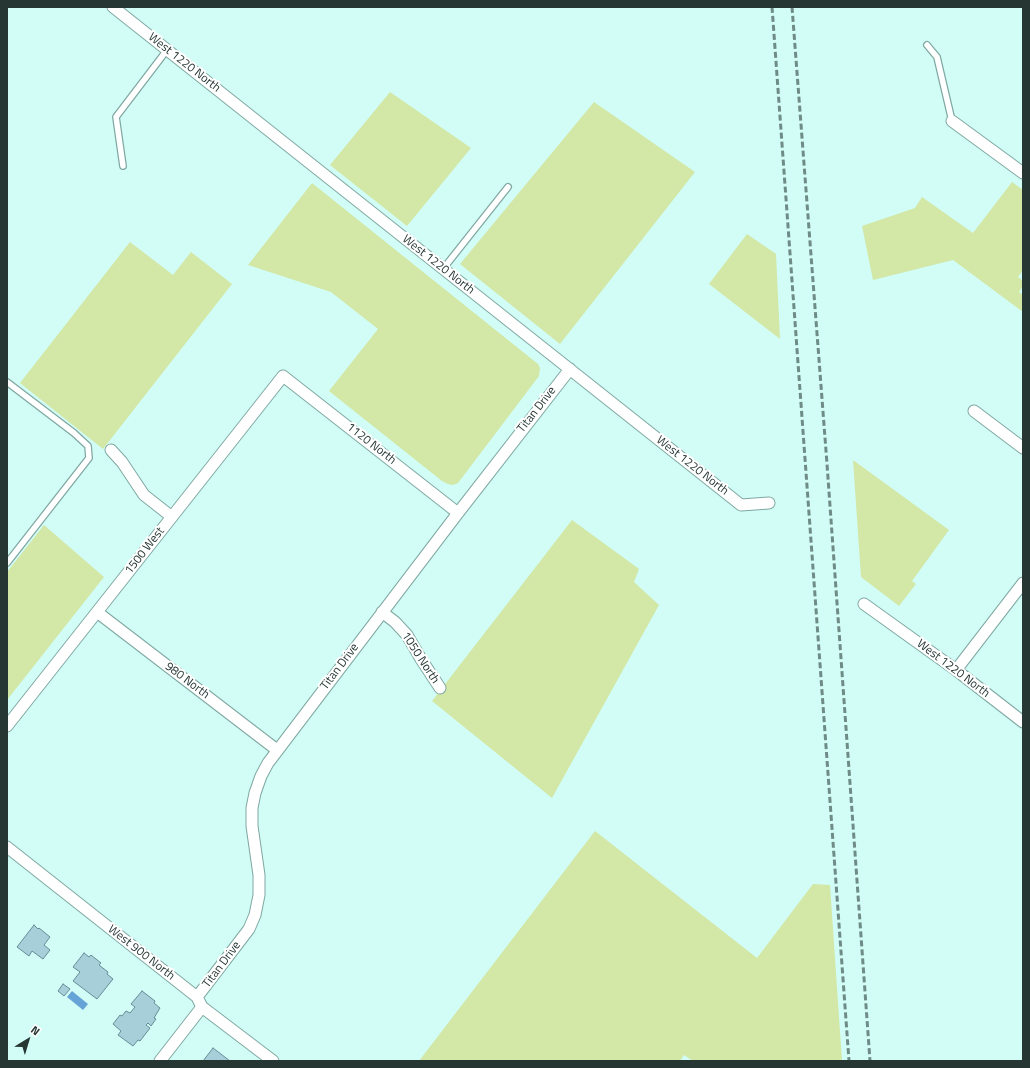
<!DOCTYPE html>
<html>
<head>
<meta charset="utf-8">
<style>
	body { margin:0 }
	#map { position:relative; width:1030px; height:1068px; overflow:hidden; background:#d2fdf6; font-family:"Titillium Web",sans-serif }
	canvas { display:block }
	.frame { position:absolute; inset:0; border:8px solid #253633; pointer-events:none }
	.north { position:absolute; left:8px; top:1020px; width:40px; height:40px; -webkit-text-stroke:3px #fff; paint-order:stroke; rotate:38deg; font-size:11px; font-weight:700; line-height:16px; text-align:center; color:#253633 }
	.north::after { content:''; display:block; margin:auto; width:14px; height:18px; background:#253633; clip-path:polygon(50% 0,100% 100%,50% 72%,0 100%) }
</style>
</head>
<body>
<div id="map">
<canvas width="1030" height="1068"></canvas>
<div class="frame"></div>
<div class="north">N</div>
</div>
<script>
const c = document.querySelector('canvas').getContext('2d');
c.lineJoin = 'round';
function fill(path, color) {
  c.fillStyle = color;
  c.fill(path, 'evenodd');
}
function poly(rows) {
  const path = new Path2D();
  for (const r of rows) {
    path.moveTo(r[0], r[1]);
    for (let i = 2; i < r.length; i += 2) path.lineTo(r[i], r[i + 1]);
  }
  return path;
}
function stroke(path, color, width, dash) {
  c.strokeStyle = color;
  c.lineWidth = width;
  c.lineCap = dash ? 'butt' : 'round';
  c.setLineDash(dash || []);
  c.stroke(path);
}
function drawText(font, color, halo, rows, align = 'center') {
  c.font = font + ' "Titillium Web",sans-serif';
  c.lineWidth = 4;
  c.setLineDash([]);
  c.textBaseline = 'middle';
  c.strokeStyle = halo;
  c.fillStyle = color;
  for (const [text, x, y, turn = 0] of rows) {
    c.save();
    c.translate(x, y);
    c.rotate((+turn || 0) * Math.PI / 180);
    c.textAlign = isNaN(turn) ? turn : align;
    if (halo) c.strokeText(text, 0, 0);
    c.fillText(text, 0, 0);
    c.restore();
  }
}
const green = poly([
	[390,92,471,148,407,226,330,165],
	[594,102,695,172,560,344,460,264],
	[1012,182,1023,190,1023,270,1018,277,1023,281,1023,286,1019,292,1023,295,1023,312,953,260,873,280,862,226,915,208,922,197,973,233],
	[312,183,538,364,540,368,539,376,458,483,453,485,448,484,442,481,329,391,378,329,331,292,248,265],
	[747,234,776,254,780,339,709,284],
	[130,242,173,275,191,252,232,284,103,449,20,383],
	[853,460,949,530,912,581,916,584,899,606,861,577],
	[572,520,639,569,634,582,659,605,552,798,432,701],
	[44,525,104,577,7,700,7,572],
	[595,831,757,958,813,884,830,885,842,1061,693,1061,684,1055,680,1061,419,1061]
]);
const water = poly([
	[72,991,88,1004,83,1010,67,997]
]);
const building = poly([
	[34,925,38,929,39,928,50,937,44,945,50,950,43,959,32,951,29,956,17,947,34,925],
	[84,953,89,957,91,955,101,963,99,965,108,972,107,974,113,979,97,999,73,981,80,972,73,967,84,953],
	[63,984,70,989,64,996,58,991,63,984],
	[142,991,155,1001,154,1003,160,1008,154,1018,156,1019,151,1026,148,1023,146,1025,150,1028,140,1041,138,1040,133,1046,118,1035,121,1031,113,1024,120,1015,122,1016,126,1011,130,1013,135,1007,131,1004,142,991],
	[213,1048,230,1061,203,1061,213,1048]
]);
const lane = poly([
	[927,45,937,57,952,121],
	[123,166,116,117,167,50],
	[443,269,508,187],
	[7,382,74,433,88,446,89,458,7,563]
]);
const street = poly([
	[113,7,741,505,769,503],
	[952,121,1023,173],
	[974,411,1023,448],
	[111,450,122,462,144,495,172,517],
	[864,604,956,670,1023,722],
	[97,612,277,750],
	[382,612,395,622,407,635,421,659,440,688],
	[956,670,1023,583],
	[7,726,283,376,458,513],
	[7,847,197,997,202,1007,273,1061],
	[197,997,249,929,255,915,259,895,259,875,252,826,252,808,255,793,261,776,268,763,458,513,570,369],
	[160,1061,202,1007]
]);
const rail = poly([
	[772,7,849,1061],
	[792,7,827,464,870,1061]
]);
const streetNames = [
	["West 1220 North",184,63,38],
	["West 1220 North",438,265,38],
	["Titan Drive",537,410,-52],
	["1120 North",371,444,38],
	["West 1220 North",692,466,38],
	["1500 West",145,551,-52],
	["1050 North",420,658,57],
	["Titan Drive",340,667,-53],
	["West 1220 North",953,669,37],
	["980 North",187,681,37],
	["West 900 North",141,953,38],
	["Titan Drive",222,965,-53]
];
fill(green, '#d3e7a6');
fill(water, '#66a3d7');
fill(building, '#a6cfd9');
stroke(building, '#658c96', 1);
stroke(lane, '#7fa8a2', 8);
stroke(street, '#7fa8a2', 13);
stroke(lane, '#fff', 5.5);
stroke(street, '#fff', 11);
stroke(rail, '#6f8b86', 3, [6, 3]);
drawText('12px', '#253633', '#fff', streetNames);
</script>
</body>
</html>
